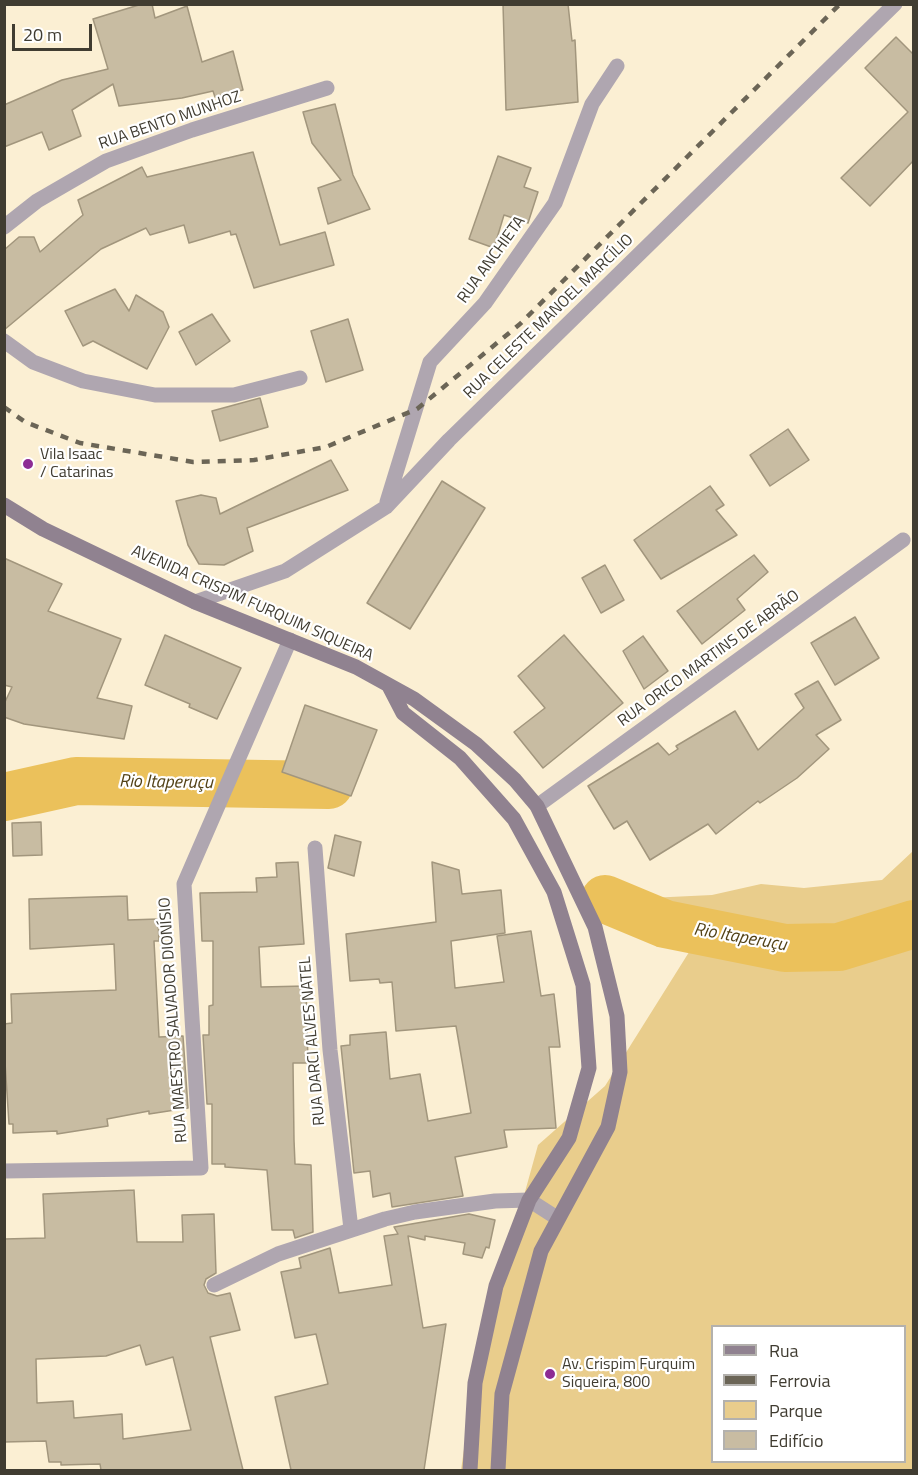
<!DOCTYPE html>
<html>
<head>
<meta charset="utf-8">
<style>
	body { margin:0 }
	#map { position:relative; width:918px; height:1475px; overflow:hidden; background:#fbefd3; font-family:"Titillium Web",sans-serif }
	canvas { display:block }
	.frame { position:absolute; inset:0; border:6px solid #403c31; pointer-events:none }
	.legend { position:absolute; left:711px; top:1325px; width:195px; height:138px; box-sizing:border-box; background:#fff; border:2px solid #b3b1ad; margin:0; padding:8px 10px; list-style:none; font-size:18px; color:#403c31 }
	.legend li { display:flex; align-items:center; gap:12px; height:30px }
	.legend b { width:30px; border:2px solid #b3b1ad }
	.scale { position:absolute; left:12px; top:24px; width:80px; height:27px; box-sizing:border-box; border:3px solid #403c31; border-top:0; padding-left:8px; font-size:18px; line-height:21px; white-space:nowrap; color:#403c31; -webkit-text-stroke:4px #fff; paint-order:stroke }
</style>
</head>
<body>
<div id="map">
<canvas width="918" height="1475"></canvas>
<div class="frame"></div>
<ul class="legend">
<li><b style="height:8px;background:#908290"></b>Rua</li>
<li><b style="height:8px;background:#6b6556"></b>Ferrovia</li>
<li><b style="height:16px;background:#e9cd8c"></b>Parque</li>
<li><b style="height:16px;background:#c8bca2"></b>Edifício</li>
</ul>
<div class="scale">20 m</div>
</div>
<script>
const c = document.querySelector('canvas').getContext('2d');
c.lineJoin = 'round';
function fill(path, color) {
  c.fillStyle = color;
  c.fill(path, 'evenodd');
}
function poly(rows) {
  const path = new Path2D();
  for (const r of rows) {
    path.moveTo(r[0], r[1]);
    for (let i = 2; i < r.length; i += 2) path.lineTo(r[i], r[i + 1]);
  }
  return path;
}
function stroke(path, color, width, dash) {
  c.strokeStyle = color;
  c.lineWidth = width;
  c.lineCap = dash ? 'butt' : 'round';
  c.setLineDash(dash || []);
  c.stroke(path);
}
function drawText(font, color, halo, rows, align = 'center') {
  c.font = font + ' "Titillium Web",sans-serif';
  c.lineWidth = 4.5;
  c.setLineDash([]);
  c.textBaseline = 'middle';
  c.strokeStyle = halo;
  c.fillStyle = color;
  for (const [text, x, y, turn = 0] of rows) {
    c.save();
    c.translate(x, y);
    c.rotate((+turn || 0) * Math.PI / 180);
    c.textAlign = isNaN(turn) ? turn : align;
    if (halo) c.strokeText(text, 0, 0);
    c.fillText(text, 0, 0);
    c.restore();
  }
}
const green = poly([
	[913,851,913,1470,461,1470,475,1372,538,1145,605,1086,696,941,657,947,607,900,712,895,761,884,804,888,882,880],
	[712,1326,904,1326,904,1462,712,1462]
]);
const river = poly([
	[4,797,76,781,329,785],
	[605,899,665,924,785,948,839,947,914,924]
]);
const building = poly([
	[142,4,152,4,155,18,187,6,202,62,233,51,243,90,215,97,213,91,182,98,119,106,113,84,72,110,81,136,49,150,42,132,4,147,4,105,62,80,108,69,93,19,142,4],
	[503,4,568,4,572,41,575,40,578,102,506,110,503,4],
	[896,37,914,55,914,160,870,206,841,178,908,112,865,68,896,37],
	[335,104,353,175,370,209,328,224,318,188,341,180,312,143,303,112,335,104],
	[253,152,280,245,325,232,334,265,254,288,236,234,231,235,230,231,189,243,184,225,150,235,146,228,101,249,4,330,4,250,19,237,34,237,40,252,83,215,78,200,142,167,147,177,253,152],
	[498,156,531,168,524,187,538,192,528,223,504,215,494,248,469,239,498,156],
	[115,289,129,311,136,295,163,312,169,327,147,369,93,341,83,346,65,311,115,289],
	[212,314,230,341,196,365,179,332,212,314],
	[348,319,363,370,326,382,311,331,348,319],
	[260,398,268,427,220,441,212,411,260,398],
	[788,429,809,460,770,486,750,455,788,429],
	[331,460,348,490,247,528,253,551,224,565,199,564,188,545,176,501,201,495,216,498,220,514,331,460],
	[442,481,485,508,410,629,367,603,442,481],
	[710,486,724,505,716,510,737,535,661,579,634,540,710,486],
	[754,555,768,572,737,599,745,610,702,644,677,611,754,555],
	[4,558,62,584,48,611,121,639,97,698,132,706,124,739,24,724,4,717,4,704,12,687,4,685,4,558],
	[605,565,624,600,601,613,582,578,605,565],
	[855,617,879,658,835,685,811,643,855,617],
	[165,635,241,668,217,719,189,707,190,704,145,685,165,635],
	[564,635,623,703,543,768,514,732,545,708,518,676,564,635],
	[643,636,668,671,644,689,623,651,643,636],
	[818,681,841,720,816,735,829,749,797,778,760,803,758,801,716,834,708,824,650,860,627,821,614,829,588,786,658,743,669,755,678,749,676,746,735,711,758,750,804,708,795,694,818,681],
	[305,705,377,730,351,796,282,772,305,705],
	[41,822,42,855,13,856,12,823,41,822],
	[335,835,361,842,354,876,328,868,335,835],
	[298,862,304,944,259,947,261,987,306,986,308,1063,293,1063,294,1140,295,1164,311,1165,313,1232,295,1238,293,1230,272,1230,267,1170,225,1167,225,1164,212,1164,212,1104,207,1104,203,1035,209,1035,209,1006,213,1005,213,941,202,941,200,893,257,892,256,878,277,877,276,863,298,862],
	[432,862,459,870,462,894,501,890,505,933,451,941,455,988,504,982,497,936,531,931,541,996,554,994,560,1047,549,1047,556,1128,504,1130,507,1147,455,1157,463,1196,392,1207,390,1193,373,1197,370,1171,354,1173,341,1046,350,1045,350,1035,386,1032,390,1079,420,1074,428,1121,471,1113,456,1026,396,1031,392,982,380,983,379,979,350,981,346,934,436,922,432,862],
	[127,896,128,920,158,919,159,941,154,941,159,1037,183,1036,188,1108,149,1114,149,1111,107,1119,108,1126,57,1134,57,1131,13,1133,13,1124,9,1124,4,1047,4,1024,12,1023,11,994,116,990,114,944,30,949,29,899,127,896],
	[134,1190,137,1242,183,1242,182,1215,214,1214,216,1273,206,1279,204,1285,208,1293,217,1296,230,1293,240,1330,210,1337,243,1470,101,1470,100,1464,61,1465,61,1462,49,1462,46,1441,4,1442,4,1239,45,1238,43,1194,134,1190],
	[140,1345,146,1365,173,1357,191,1430,123,1439,122,1414,74,1418,73,1401,37,1403,36,1359,106,1356,140,1345],
	[469,1214,495,1220,489,1248,486,1247,482,1258,463,1254,465,1243,425,1236,425,1240,408,1236,423,1328,446,1324,424,1470,291,1470,275,1397,328,1384,316,1334,295,1338,281,1272,301,1268,299,1258,330,1248,339,1293,392,1285,384,1236,398,1234,394,1227,469,1214]
]);
const minor = poly([
	[4,227,37,201,106,161,192,130,327,88],
	[4,341,33,362,83,381,155,395,234,395,300,378],
	[387,502,430,362,485,303,555,203,592,104,617,66],
	[195,602,285,571,386,507,449,440,895,4],
	[537,806,903,540],
	[315,848,330,1050,351,1229],
	[4,1171,201,1168,184,884,290,640],
	[214,1285,278,1254,385,1219,415,1212,495,1201,529,1200,557,1218]
]);
const secondary = poly([
	[4,505,43,529,195,602,356,667,414,699,476,744,515,780,537,806,595,927,617,1016,620,1072,608,1127,541,1251,502,1394,498,1470],
	[389,686,403,713,460,758,514,819,554,892,583,985,589,1068,569,1138,529,1200,496,1286,475,1383,470,1470]
]);
const rail = poly([
	[4,407,25,422,80,443,193,462,254,460,326,447,417,409,520,324,840,4]
]);
const markers = [
	[28,464,6,"#8d2c94"],
	[550,1374,6,"#8d2c94"]
];
const streetNames = [
	["RUA BENTO MUNHOZ",170,121,-19],
	["RUA ANCHIETA",492,260,-54],
	["RUA CELESTE MANOEL MARCÍLIO",549,317,-44],
	["AVENIDA CRISPIM FURQUIM SIQUEIRA",252,604,24],
	["RUA ORICO MARTINS DE ABRÃO",709,659,-36],
	["RUA MAESTRO SALVADOR DIONÍSIO",174,1020,-94],
	["RUA DARCI ALVES NATEL",313,1041,-95]
];
const poiNames = [
	["Vila Isaac",40,455],
	["/ Catarinas",40,473],
	["Av. Crispim Furquim",562,1365],
	["Siqueira, 800",562,1383]
];
const waterNames = [
	["Rio Itaperuçu",166,783,1],
	["Rio Itaperuçu",740,938,10]
];
fill(green, '#e9cd8c');
stroke(river, '#ebc15b', 48);
fill(building, '#c8bca2');
stroke(building, '#a2967d', 1.5);
stroke(minor, '#afa6b0', 15);
stroke(secondary, '#908290', 15);
stroke(rail, '#6b6556', 4.5, [8, 8]);
for (const [x, y, r, color] of markers) {
  const dot = new Path2D();
  dot.arc(x, y, r, 0, 2 * Math.PI);
  c.fillStyle = color;
  c.fill(dot);
  stroke(dot, '#fff', 2);
}
drawText('16px', '#403c31', '#fff', streetNames);
drawText('16px', '#403c31', '#fff', poiNames, 'left');
drawText('italic 18px', '#524116', '#fff', waterNames);
</script>
</body>
</html>
